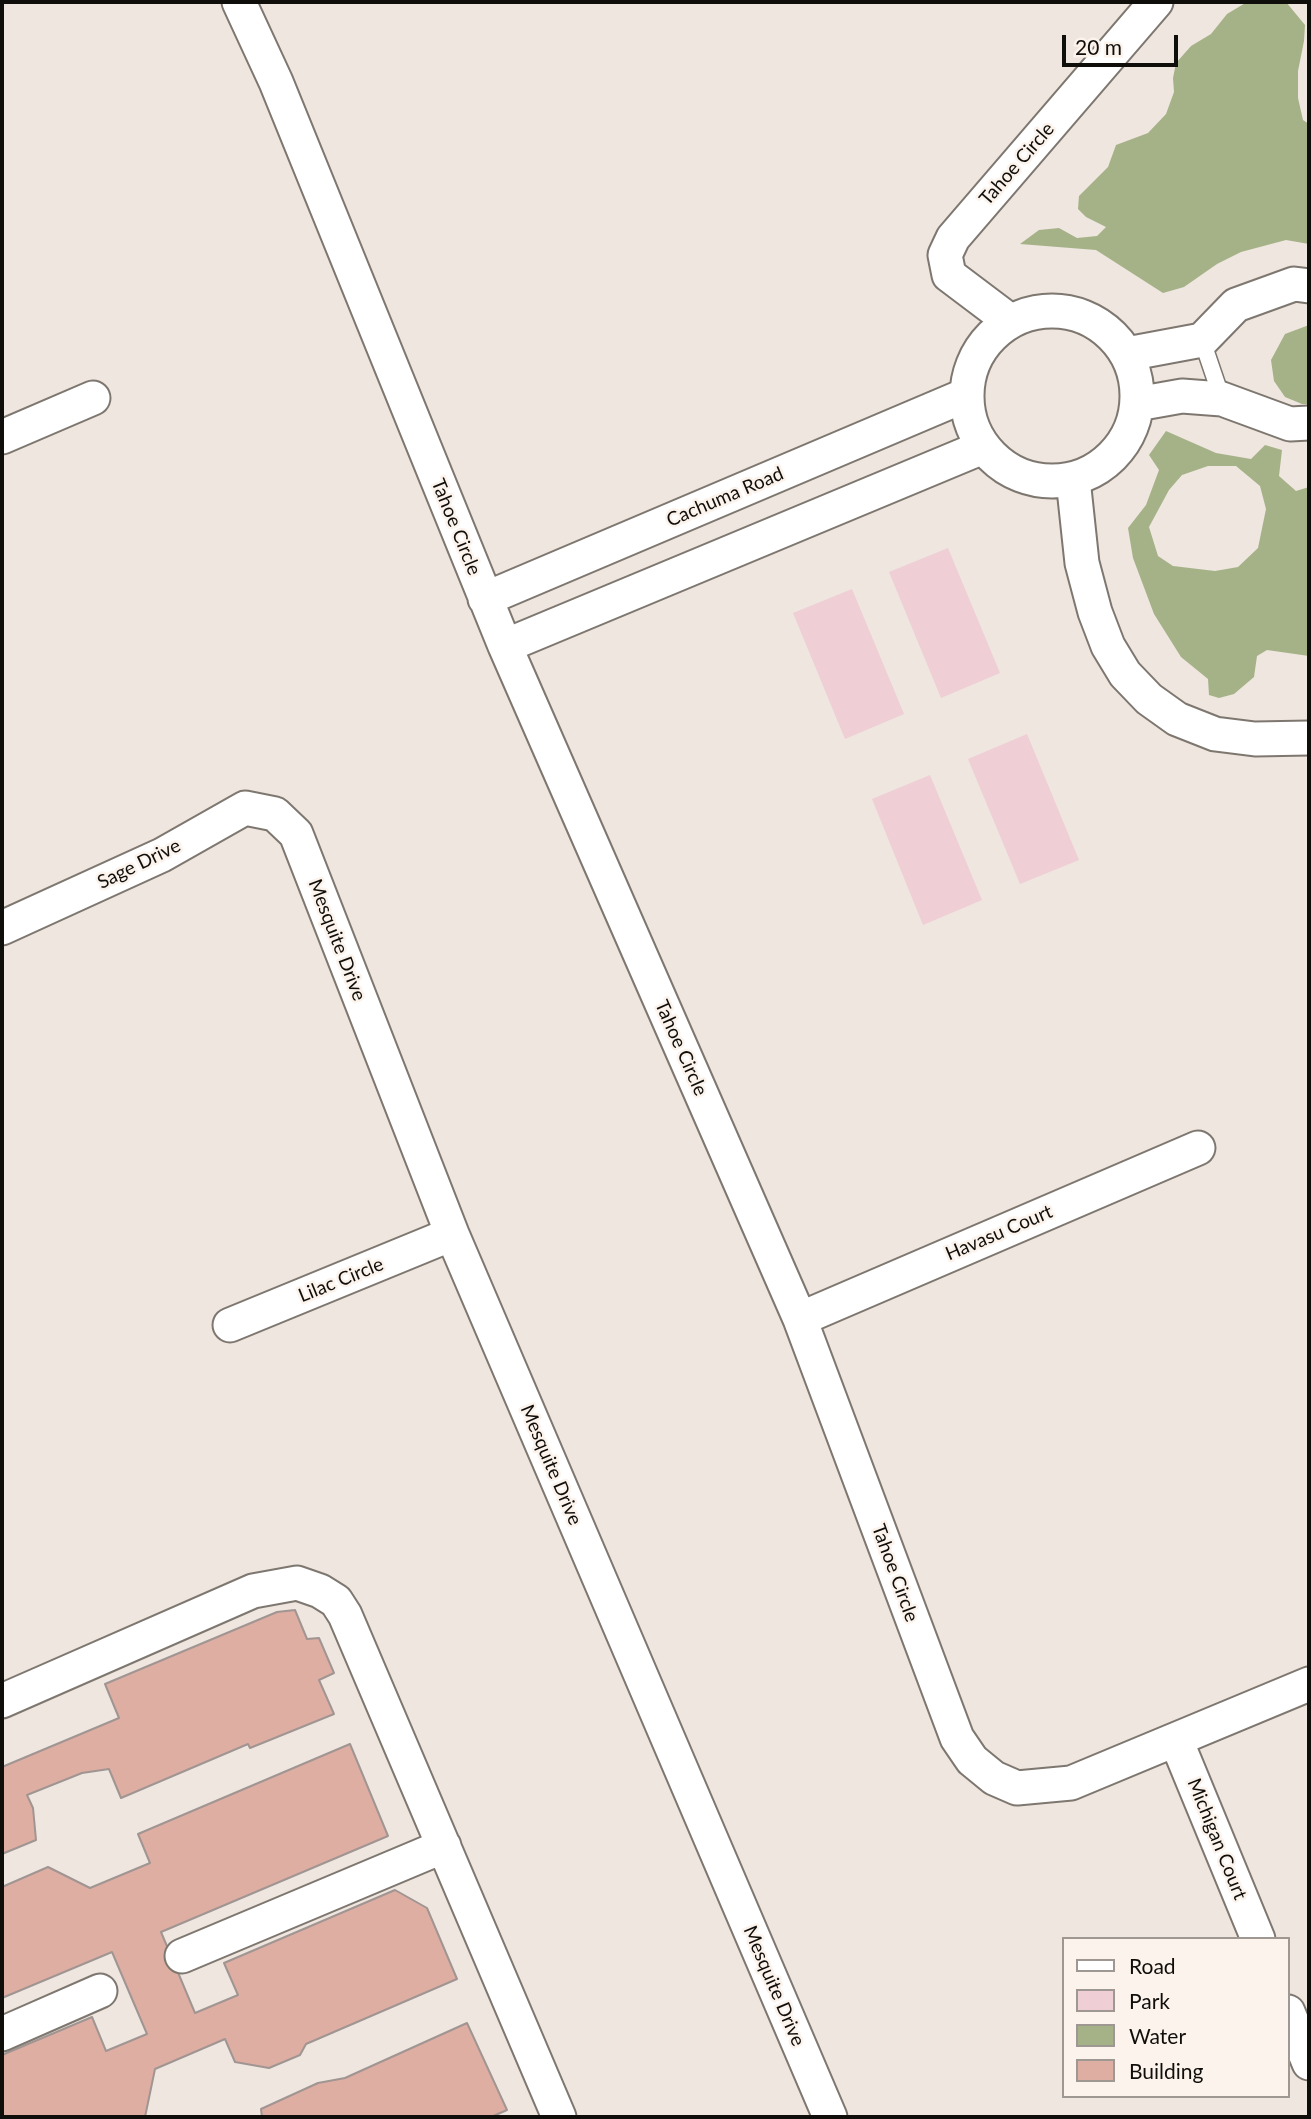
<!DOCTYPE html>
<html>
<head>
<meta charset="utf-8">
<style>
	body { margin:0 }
	#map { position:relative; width:1311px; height:2119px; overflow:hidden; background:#eee6df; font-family:Lato,sans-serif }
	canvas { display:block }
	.frame { position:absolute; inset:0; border:4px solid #100e0b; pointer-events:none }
	.legend { position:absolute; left:1062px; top:1937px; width:228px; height:161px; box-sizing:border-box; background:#fcf3ec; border:2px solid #9e9792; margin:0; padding:9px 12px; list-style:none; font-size:21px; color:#100e0b }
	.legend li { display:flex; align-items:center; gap:14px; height:35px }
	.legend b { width:35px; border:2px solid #9e9792 }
	.scale { position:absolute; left:1062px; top:35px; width:116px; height:32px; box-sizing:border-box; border:4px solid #100e0b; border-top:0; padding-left:9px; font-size:21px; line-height:24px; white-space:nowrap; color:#100e0b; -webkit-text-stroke:5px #fcf3ec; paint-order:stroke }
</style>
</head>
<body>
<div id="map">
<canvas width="1311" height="2119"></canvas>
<div class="frame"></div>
<ul class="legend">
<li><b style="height:9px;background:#fff"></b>Road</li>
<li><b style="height:19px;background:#efced5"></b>Park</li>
<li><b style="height:19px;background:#a5b288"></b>Water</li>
<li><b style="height:19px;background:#dfaea2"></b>Building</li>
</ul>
<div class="scale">20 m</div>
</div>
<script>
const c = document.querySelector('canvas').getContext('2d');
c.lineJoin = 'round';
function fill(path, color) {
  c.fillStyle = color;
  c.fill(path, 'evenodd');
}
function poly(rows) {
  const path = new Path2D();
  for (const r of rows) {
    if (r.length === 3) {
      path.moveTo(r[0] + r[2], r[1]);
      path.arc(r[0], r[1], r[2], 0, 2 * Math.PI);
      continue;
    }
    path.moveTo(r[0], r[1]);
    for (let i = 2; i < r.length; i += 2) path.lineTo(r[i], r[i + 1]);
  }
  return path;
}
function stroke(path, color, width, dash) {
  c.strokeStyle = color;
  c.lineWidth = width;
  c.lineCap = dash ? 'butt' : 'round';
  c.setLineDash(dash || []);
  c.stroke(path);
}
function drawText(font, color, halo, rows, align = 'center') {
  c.font = font + ' Lato,sans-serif';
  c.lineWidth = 5;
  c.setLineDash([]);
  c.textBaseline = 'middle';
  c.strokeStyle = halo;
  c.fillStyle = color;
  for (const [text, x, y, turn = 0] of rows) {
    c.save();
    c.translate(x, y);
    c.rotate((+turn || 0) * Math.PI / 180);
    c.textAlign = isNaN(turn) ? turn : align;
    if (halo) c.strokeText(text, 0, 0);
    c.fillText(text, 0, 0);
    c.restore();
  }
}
const green = poly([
	[948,548,1000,673,941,698,889,572],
	[852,589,904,714,845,739,793,613],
	[1027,734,1079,860,1020,884,968,759],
	[930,775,982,900,923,925,872,799]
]);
const water = poly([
	[1247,2,1286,2,1305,25,1304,41,1298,71,1298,98,1303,120,1309,124,1309,244,1286,240,1241,252,1217,264,1184,287,1163,293,1096,250,1020,244,1039,230,1059,228,1077,238,1097,236,1106,227,1086,217,1078,209,1079,196,1108,167,1116,145,1148,133,1166,114,1174,92,1173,78,1176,63,1191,46,1211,34,1227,14],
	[1309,325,1309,404,1302,404,1285,397,1274,381,1271,360,1285,334],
	[1166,431,1216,453,1251,459,1265,445,1282,450,1279,476,1296,491,1309,487,1309,656,1267,650,1257,656,1254,677,1234,694,1219,698,1209,695,1208,679,1181,657,1154,614,1133,558,1128,528,1146,505,1159,470,1149,455],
	[1208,466,1236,466,1260,486,1266,509,1258,548,1238,567,1215,571,1173,566,1158,556,1149,527,1169,490,1182,475]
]);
const building = poly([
	[295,1610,307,1639,319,1638,334,1673,319,1680,334,1714,250,1748,248,1744,121,1798,109,1769,82,1773,27,1795,33,1808,36,1840,2,1854,2,1767,119,1718,105,1684,277,1612,295,1610],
	[350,1744,388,1836,161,1932,195,2013,238,1995,224,1963,395,1890,427,1908,457,1979,306,2044,300,2055,269,2068,235,2062,225,2039,155,2069,145,2117,2,2117,2,2055,92,2017,106,2051,147,2034,112,1952,2,1998,2,1887,48,1867,90,1888,150,1863,138,1834,350,1744],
	[467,2023,507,2110,491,2117,262,2117,261,2109,318,2083,345,2078,467,2023]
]);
const service = poly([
	[1202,340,1222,399]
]);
const minor = poly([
	[239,2,276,82,505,646,800,1319,957,1738,972,1760,994,1778,1017,1788,1071,1783,1309,1684],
	[1052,396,85],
	[1010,321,949,275,945,255,953,238,1156,2],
	[1127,354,1202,340,1236,305,1294,284,1309,286],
	[1137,404,1182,396,1222,399,1290,424,1309,423],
	[2,437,93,398],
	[1073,479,1082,563,1095,612,1108,646,1125,674,1149,699,1177,719,1215,734,1255,739,1309,738],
	[485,599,966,395],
	[505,646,983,447],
	[2,928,162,855,245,808,275,814,296,834,452,1234,830,2117],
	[800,1319,1198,1148],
	[230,1325,452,1234],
	[2,1701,253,1591,297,1583,320,1591,336,1601,345,1615,559,2117],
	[1176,1740,1258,1939],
	[182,1956,444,1846],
	[1288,2012,1309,2063],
	[2,2034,100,1991]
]);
const streetNames = [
	["Tahoe Circle",1017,164,-49],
	["Cachuma Road",725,497,-23],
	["Tahoe Circle",456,527,68],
	["Sage Drive",139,864,-26],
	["Mesquite Drive",337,940,69],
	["Tahoe Circle",681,1048,66],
	["Havasu Court",999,1233,-23],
	["Lilac Circle",341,1280,-22],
	["Mesquite Drive",551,1465,67],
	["Tahoe Circle",895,1573,70],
	["Michigan Court",1217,1839,68],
	["Mesquite Drive",774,1986,67]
];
fill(green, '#efced5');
fill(water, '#a5b288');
fill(building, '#dfaea2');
stroke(building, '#a09592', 2);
stroke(service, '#7e7770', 19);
stroke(minor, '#7e7770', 37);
stroke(service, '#fff', 16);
stroke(minor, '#fff', 33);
drawText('19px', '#100e0b', '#fcf3ec', streetNames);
</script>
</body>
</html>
